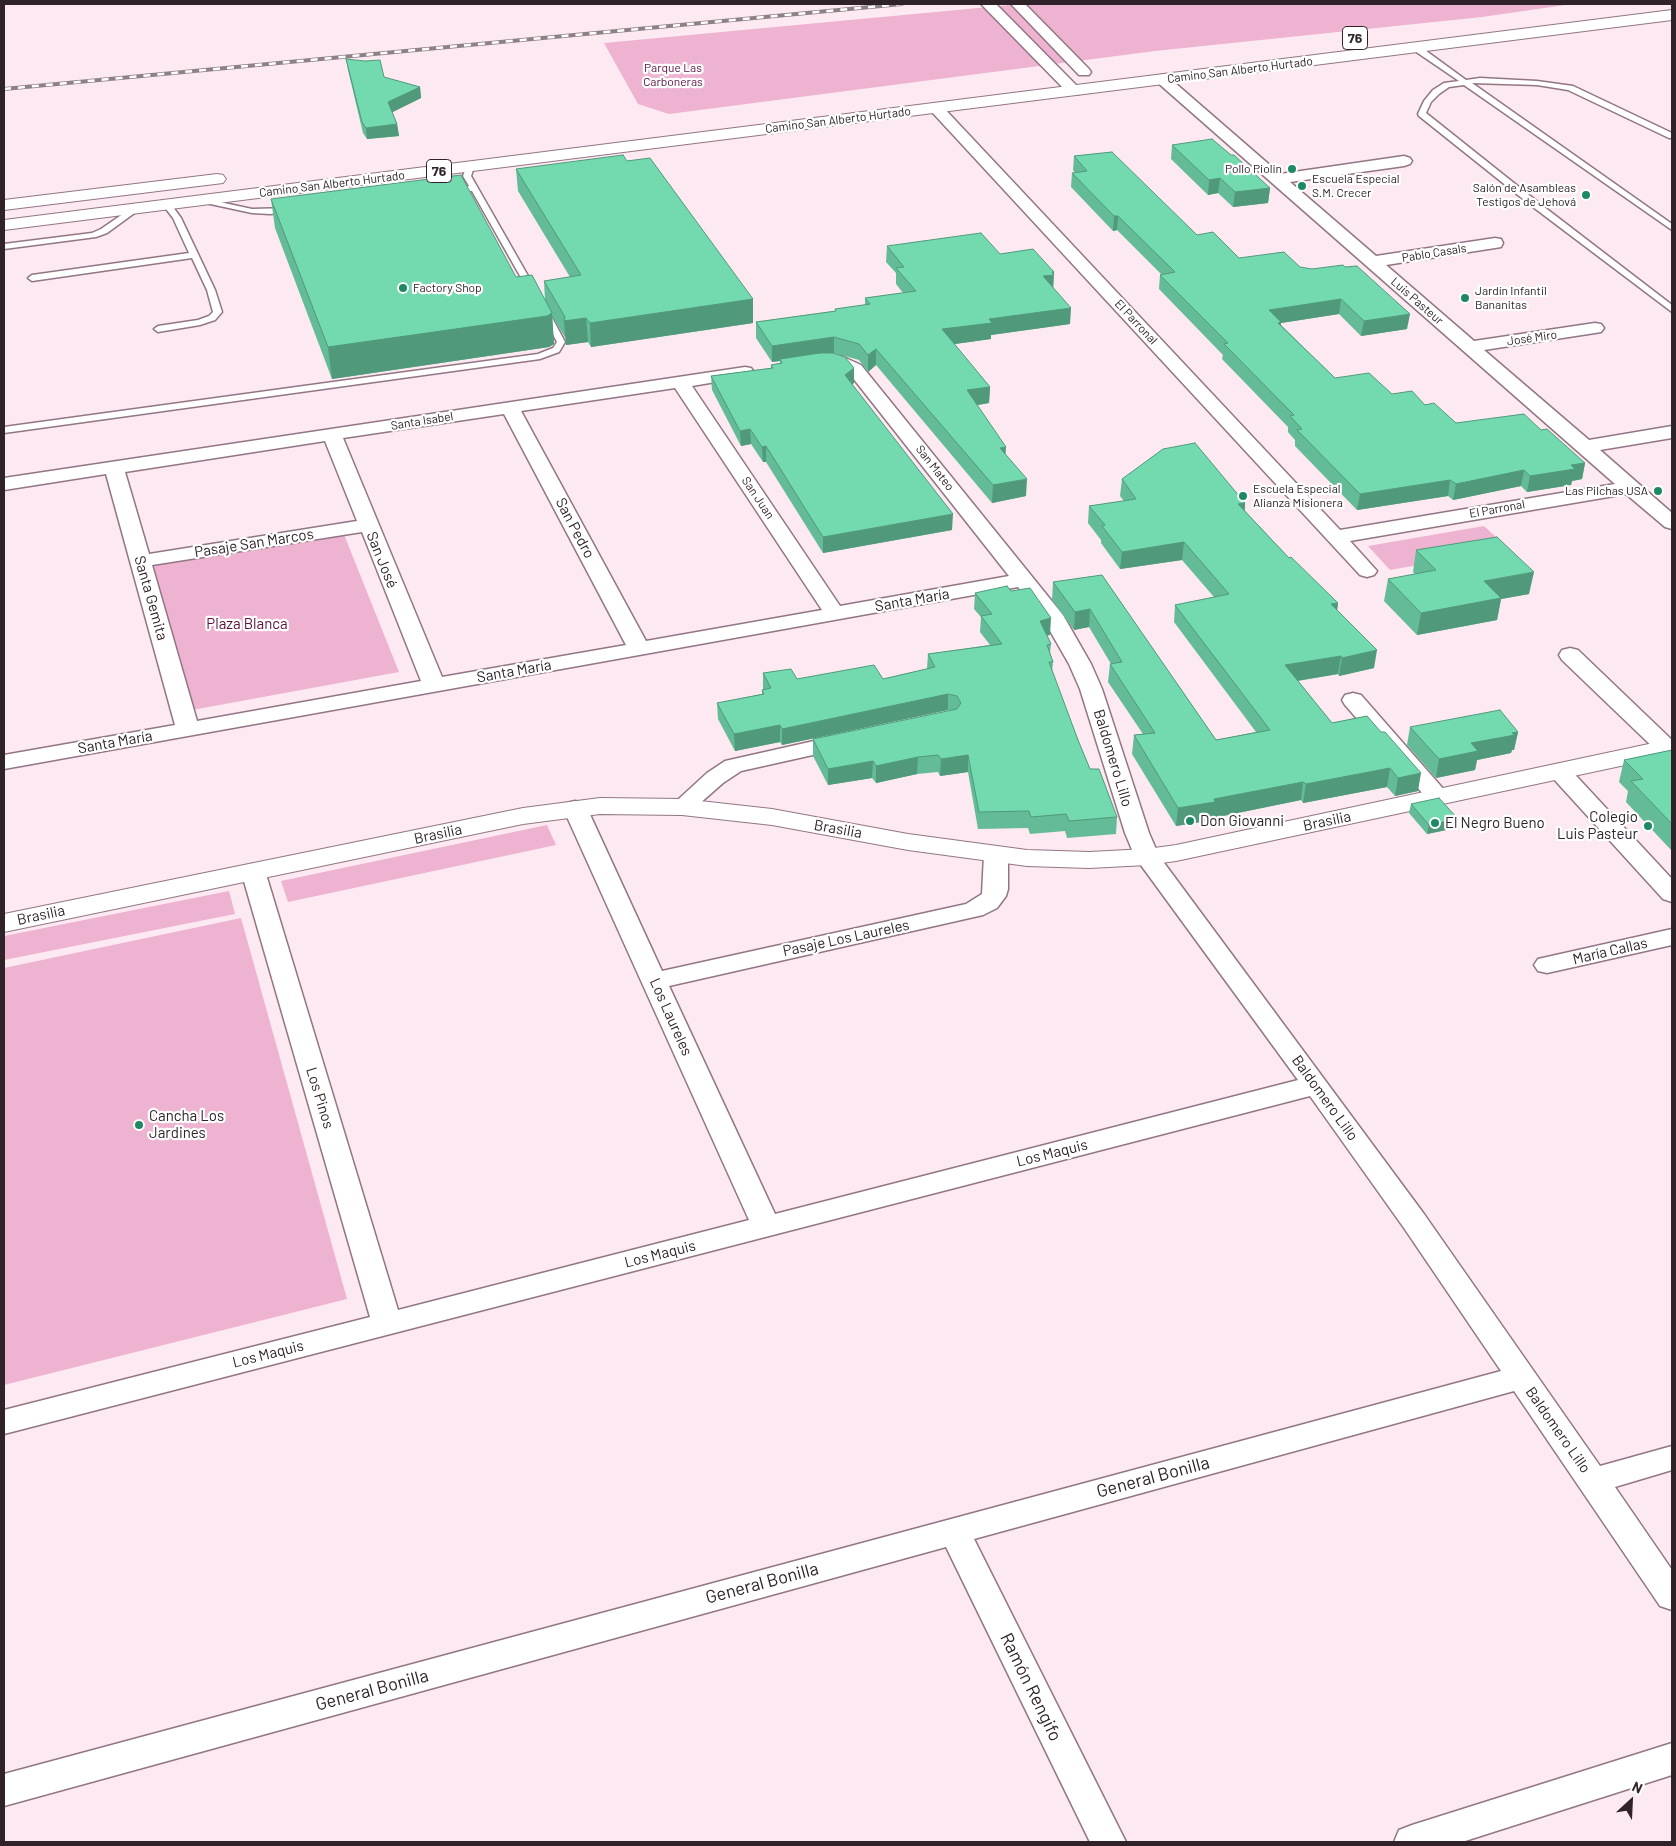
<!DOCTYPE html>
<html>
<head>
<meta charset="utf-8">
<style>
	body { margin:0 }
	#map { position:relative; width:1676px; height:1846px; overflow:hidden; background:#fce9f2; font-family:Barlow,sans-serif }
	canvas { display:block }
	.frame { position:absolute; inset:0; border:5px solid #2f2329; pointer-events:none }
	.north { position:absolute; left:1606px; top:1776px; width:50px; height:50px; -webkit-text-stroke:4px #fff; paint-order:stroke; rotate:25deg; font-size:14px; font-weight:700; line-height:20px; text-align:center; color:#2f2329 }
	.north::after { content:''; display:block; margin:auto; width:18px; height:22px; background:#2f2329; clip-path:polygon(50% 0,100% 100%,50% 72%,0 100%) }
</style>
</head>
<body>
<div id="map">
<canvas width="1676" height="1846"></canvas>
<div class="frame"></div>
<div class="north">N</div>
</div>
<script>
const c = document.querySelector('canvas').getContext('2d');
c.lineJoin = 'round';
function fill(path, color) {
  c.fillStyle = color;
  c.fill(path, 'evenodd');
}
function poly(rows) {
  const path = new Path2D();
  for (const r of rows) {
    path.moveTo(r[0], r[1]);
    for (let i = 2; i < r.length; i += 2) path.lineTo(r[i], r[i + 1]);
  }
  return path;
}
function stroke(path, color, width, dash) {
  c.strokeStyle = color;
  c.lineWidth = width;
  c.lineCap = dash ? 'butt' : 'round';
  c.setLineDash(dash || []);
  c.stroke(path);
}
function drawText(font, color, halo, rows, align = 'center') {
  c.font = font + ' Barlow,sans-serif';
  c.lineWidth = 4.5;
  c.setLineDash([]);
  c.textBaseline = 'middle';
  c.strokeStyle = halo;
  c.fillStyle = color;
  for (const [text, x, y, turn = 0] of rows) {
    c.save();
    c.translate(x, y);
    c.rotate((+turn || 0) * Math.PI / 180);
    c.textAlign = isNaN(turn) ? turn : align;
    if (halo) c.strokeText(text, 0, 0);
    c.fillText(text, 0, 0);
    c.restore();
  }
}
const green = poly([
	[1021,4,1572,4,1482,17,1155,51,669,114,638,104,604,43],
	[1484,526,1509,549,1390,570,1368,546],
	[343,532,399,672,192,710,151,564],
	[547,825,556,845,288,902,281,881],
	[229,891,235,914,4,960,4,936],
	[241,918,347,1299,4,1385,4,968]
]);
const service = poly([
	[1412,45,1418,45,1466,80,1480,78,1537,81,1573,86,1672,133,1672,138,1669,138,1568,90,1537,85,1472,83,1672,224,1672,230,1464,85,1449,87,1439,94,1431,102,1426,113,1539,203,1672,305,1672,312,1533,207,1419,116,1418,114,1424,101,1433,90,1444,83,1459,81,1412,49,1412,45],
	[467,165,474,167,471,176,536,290,535,292,528,290,472,191,466,191,462,189,469,186,463,176,467,165],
	[201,198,252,209,290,208,294,210,290,212,270,214,252,213,201,202,201,198],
	[164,203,170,203,181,218,215,290,222,312,215,320,200,325,158,332,154,329,158,326,198,320,209,316,213,312,207,290,192,258,32,281,28,278,32,275,189,253,173,218,163,205,164,203],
	[133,207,140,209,107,233,96,237,4,249,4,244,92,233,101,229,133,207],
	[546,311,550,314,565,342,559,352,540,359,4,433,4,427,538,354,553,348,557,342,542,314,546,311]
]);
const minor = poly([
	[981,4,996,4,1079,88,1081,91,1079,94,1069,94,981,4],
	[1011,4,1025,4,1089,69,1091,72,1089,75,1079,75,1011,4],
	[1162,75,1167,76,1280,174,1404,156,1410,158,1412,161,1410,164,1404,166,1290,182,1376,256,1495,238,1501,239,1503,243,1501,247,1495,248,1386,265,1474,341,1595,323,1601,324,1604,328,1601,332,1595,333,1484,350,1589,440,1672,426,1672,438,1600,450,1672,513,1672,529,1665,527,1626,494,1350,541,1377,571,1374,575,1367,577,1360,575,931,111,928,108,931,105,941,105,1340,530,1615,484,1157,82,1155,79,1157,76,1162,75],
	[820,356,841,356,861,365,1063,615,1091,664,1102,689,1149,833,1159,856,1424,1214,1600,1466,1672,1446,1672,1470,1615,1487,1672,1570,1672,1610,1660,1606,1514,1391,974,1539,1126,1842,1090,1842,946,1547,4,1806,4,1774,1501,1371,1404,1228,1310,1096,4,1434,4,1410,370,1317,241,871,244,866,253,864,262,866,265,871,398,1310,749,1220,563,808,567,803,575,801,583,803,587,808,662,971,966,904,982,894,984,855,987,850,996,848,1005,850,1008,855,1008,889,1006,896,997,908,983,915,669,986,775,1214,1298,1080,1135,857,1125,833,1080,689,1069,664,1045,622,1018,587,4,769,4,755,175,725,106,474,4,490,4,478,745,367,751,368,754,372,751,376,692,386,840,606,1009,576,849,373,837,366,814,365,811,361,814,357,820,356],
	[675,388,822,610,646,641,521,411,675,388],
	[504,414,626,645,442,677,343,438,504,414],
	[325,441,357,521,149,554,125,472,325,441],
	[362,532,421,681,197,721,152,565,362,532],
	[1570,648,1578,650,1672,740,1672,754,1667,755,1659,753,1562,660,1559,655,1562,650,1570,648],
	[1353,693,1361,695,1446,792,1450,797,1446,802,1438,804,1430,802,1345,705,1342,700,1345,695,1353,693],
	[845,734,853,736,856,741,853,746,741,771,723,783,690,812,682,814,674,812,670,807,707,773,725,761,845,734],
	[1559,764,1567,766,1672,879,1672,902,1663,899,1551,776,1547,771,1551,766,1559,764],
	[1672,929,1672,945,1547,973,1538,971,1534,965,1538,959,1547,957,1672,929],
	[1672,1743,1672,1775,1462,1842,1394,1842,1399,1830,1412,1825,1672,1743]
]);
const tertiary = poly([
	[1672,739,1672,755,1176,861,1147,865,1089,868,1027,866,908,850,772,825,682,815,600,814,523,824,4,932,4,914,523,808,600,798,682,799,772,809,908,834,1027,850,1089,852,1147,849,1176,845,1672,739]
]);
const primary = poly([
	[1672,10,1672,20,4,230,4,220,1672,10],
	[217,174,223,175,226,179,223,183,4,210,4,200,217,174]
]);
const rail = poly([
	[4,89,902,4]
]);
const wall = poly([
	[346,59,384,77,420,87,421,98,392,112,397,124,399,136,367,139,363,133,348,70],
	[1172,145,1270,188,1268,203,1233,207,1218,193,1208,195,1171,159],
	[1074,156,1197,235,1239,258,1300,267,1407,329,1361,336,1339,314,1281,323,1281,325,1335,378,1392,394,1425,405,1456,423,1541,430,1585,463,1582,479,1572,481,1571,485,1527,492,1521,486,1453,500,1448,496,1357,510,1295,446,1295,440,1288,432,1288,427,1222,359,1223,355,1159,289,1160,275,1161,274,1117,230,1113,231,1071,187,1072,173,1075,173,1073,170],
	[627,161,753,299,753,323,591,347,588,342,566,345,566,339,552,316,554,344,549,347,332,379,275,228,271,199,545,300,544,281,570,277,518,191,516,169],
	[887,246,1000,254,1054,272,1053,288,1070,324,991,335,991,339,954,344,990,387,989,403,977,405,1005,455,1026,496,992,503,876,365,868,372,859,360,834,353,854,383,852,384,952,530,823,553,766,462,763,462,751,444,741,446,712,390,711,376,771,368,771,365,780,363,780,361,772,362,756,338,756,322,835,311,835,309,865,305,865,298,903,293,896,284,896,273,886,262],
	[1122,479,1245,503,1245,511,1289,558,1338,603,1337,610,1374,668,1339,676,1338,674,1298,681,1332,723,1367,716,1418,791,1395,796,1387,787,1303,803,1301,800,1213,818,1213,820,1176,826,1132,754,1134,735,1143,734,1108,682,1110,664,1111,664,1089,627,1074,630,1052,600,1053,582,1102,575,1216,740,1256,732,1174,622,1175,605,1214,597,1182,560,1120,569,1101,543,1101,540,1088,523,1089,506,1124,501,1120,496],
	[1416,550,1529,594,1501,599,1497,620,1417,635,1384,601,1388,579,1415,574,1413,572],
	[975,593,1050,635,1047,635,1051,644,1050,653,1053,662,1052,672,1078,740,1090,769,1117,817,1116,834,1067,838,1065,831,1030,834,1028,828,978,829,968,772,940,776,938,772,917,774,876,783,872,778,828,785,813,756,813,739,950,711,948,710,782,745,780,742,735,751,718,719,717,703,762,694,762,690,763,689,763,673,797,679,883,679,927,669,928,654,990,645,980,632,981,617,974,609],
	[1410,727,1518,732,1514,750,1512,750,1511,753,1477,760,1475,770,1436,778,1407,745],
	[1672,750,1672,851,1626,802,1628,791,1619,782,1624,760],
	[1411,804,1458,819,1456,828,1427,834,1409,813]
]);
const shadedWall = poly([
	[420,87,421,98,389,114,388,102],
	[397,124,399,136,367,139,366,128],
	[1220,178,1218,193,1208,195,1209,180],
	[1270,188,1268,203,1233,207,1235,192],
	[1114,216,1118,216,1117,230,1113,231],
	[1052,272,1054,272,1053,291,1043,276],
	[753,299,753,323,591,347,590,323],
	[1341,299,1339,314,1281,323,1279,338,1269,310],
	[1071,308,1070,324,991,335,991,339,941,346,942,329,989,319],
	[552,313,554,344,549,347,332,379,328,347],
	[1410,314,1407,329,1361,336,1364,321],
	[586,318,588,342,566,345,564,321],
	[834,337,834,353,780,359,780,361,772,362,772,346],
	[876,349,876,365,868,372,868,355],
	[854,368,854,383,845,390,845,375],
	[990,387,989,403,967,407,967,390],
	[750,429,751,444,741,446,740,431],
	[766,446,766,462,763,462,762,447],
	[1006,447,1005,464,1000,448],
	[1585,463,1582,479,1572,481,1571,485,1527,492,1530,476,1571,465],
	[1524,470,1521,486,1453,500,1456,484],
	[1027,479,1026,496,992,503,993,485],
	[1450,480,1448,496,1357,510,1360,494],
	[1245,503,1244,520,1238,504],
	[953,514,952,530,823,553,823,537],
	[1184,542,1182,560,1120,569,1122,552],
	[1534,572,1529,594,1501,599,1497,620,1417,635,1421,613,1484,581],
	[1338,603,1336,620,1331,604],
	[1090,609,1089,627,1074,630,1075,612],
	[1051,618,1050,635,1040,637,1040,621],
	[1377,650,1374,668,1339,676,1342,658],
	[1341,656,1338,674,1283,683,1285,665],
	[948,694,948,710,782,745,782,729],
	[780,725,780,742,735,751,734,734],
	[1518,732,1514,750,1512,750,1511,753,1477,760,1475,770,1436,778,1439,759,1471,743],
	[968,755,968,772,940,776,941,759],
	[918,757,917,774,876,783,876,766],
	[873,761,872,778,828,785,828,769],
	[1390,768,1387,787,1303,803,1306,784],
	[1421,773,1418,791,1395,796,1398,778],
	[1303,782,1301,800,1213,818,1213,820,1176,826,1178,808,1214,799],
	[1458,819,1456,828,1427,834,1429,825]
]);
const building = poly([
	[346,59,365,61,380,60,384,77,420,87,388,102,397,124,366,128,362,122,346,59],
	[1212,139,1231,155,1234,155,1270,188,1235,192,1220,178,1209,180,1172,145,1212,139],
	[1112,152,1197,235,1213,232,1239,258,1284,252,1300,267,1312,269,1343,265,1345,267,1357,266,1410,314,1364,321,1341,299,1269,310,1281,322,1278,323,1335,378,1369,373,1392,394,1412,391,1425,405,1434,403,1456,423,1524,414,1541,430,1547,429,1585,463,1571,465,1575,469,1530,476,1524,470,1456,484,1450,480,1360,494,1297,430,1302,429,1290,416,1294,415,1224,344,1228,343,1160,275,1175,272,1118,216,1114,216,1072,173,1087,171,1074,156,1112,152],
	[623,155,627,161,650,158,753,299,590,323,586,318,564,321,565,317,544,281,581,275,516,169,623,155],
	[461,175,516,277,532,275,552,313,547,316,328,347,271,199,461,175],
	[981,233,1000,254,1033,249,1054,272,1052,272,1054,275,1043,276,1071,308,989,319,992,323,942,329,990,387,967,390,1006,447,1000,448,1027,479,993,485,876,349,868,355,859,344,834,337,772,346,756,322,836,311,835,309,870,304,865,298,916,291,896,268,904,267,887,246,981,233],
	[820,353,833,353,845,357,854,368,845,375,953,514,823,537,766,446,762,447,750,429,740,431,711,376,773,368,771,365,782,363,780,359,820,353],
	[1195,443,1245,503,1238,504,1289,558,1291,557,1338,603,1331,604,1377,650,1342,658,1341,656,1285,665,1332,723,1367,716,1381,732,1385,732,1421,773,1398,778,1390,768,1306,784,1303,782,1214,799,1215,802,1178,808,1134,735,1155,733,1110,664,1122,662,1090,609,1075,612,1053,582,1102,575,1216,740,1270,730,1175,605,1229,594,1184,542,1122,552,1102,526,1105,525,1089,506,1136,499,1122,479,1163,449,1195,443],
	[1497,537,1534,572,1484,581,1501,598,1421,613,1388,579,1436,570,1416,550,1497,537],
	[1007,586,1011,591,1030,588,1051,618,1040,621,1051,644,1047,645,1053,662,1049,662,1078,740,1090,769,1099,769,1117,817,1069,821,1066,814,1031,817,1029,811,979,812,968,755,941,759,938,755,918,757,876,766,873,761,828,769,813,739,957,709,961,703,957,696,948,694,782,729,780,725,734,734,717,703,764,694,762,690,771,688,763,673,791,669,797,679,874,665,883,679,935,667,928,654,1002,644,981,616,992,614,975,593,1007,586],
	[1500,710,1518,732,1512,733,1515,735,1471,743,1478,751,1439,759,1410,727,1500,710],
	[1672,750,1672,824,1631,781,1643,779,1624,760,1672,750],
	[1439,798,1458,819,1429,825,1411,804,1439,798]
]);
const markers = [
	[1292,169,5,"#1f8965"],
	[1302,186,5,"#1f8965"],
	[1586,195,5,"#1f8965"],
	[403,288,5,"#1f8965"],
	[1465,298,5,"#1f8965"],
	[1658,491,5,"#1f8965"],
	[1243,496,5,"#1f8965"],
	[1190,821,5,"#1f8965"],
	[1435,823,5,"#1f8965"],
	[1648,826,5,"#1f8965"],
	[139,1125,5,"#1f8965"]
];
const farParknames = [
	["Parque Las",673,68],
	["Carboneras",673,82]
];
const farStreetnames = [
	["Camino San Alberto Hurtado",1240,70,-7],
	["Camino San Alberto Hurtado",838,120,-7],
	["Camino San Alberto Hurtado",332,184,-7],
	["Pablo Casals",1434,253,-9],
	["Luis Pasteur",1417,301,41],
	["El Parronal",1136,322,47],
	["José Miro",1532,338,-8],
	["Santa Isabel",422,421,-9],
	["San Mateo",935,468,52],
	["San Juan",758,498,56],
	["El Parronal",1497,509,-10]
];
const farPoinames = [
	["Pollo Piolin",1282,169,"right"],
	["Escuela Especial",1312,179],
	["S.M. Crecer",1312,193],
	["Salón de Asambleas",1576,188,"right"],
	["Testigos de Jehová",1576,202,"right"],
	["Factory Shop",413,288],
	["Jardín Infantil",1475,291],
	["Bananitas",1475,305],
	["Escuela Especial",1253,489],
	["Alianza Misionera",1253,503],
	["Las Pilchas USA",1648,491,"right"]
];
const shields = [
	[1355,38,25],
	[439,171,25]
];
const shieldNames = [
	["76",1355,38],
	["76",439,171]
];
const streetNames = [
	["San Pedro",575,528,62],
	["Pasaje San Marcos",254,543,-9],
	["San José",382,560,68],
	["Santa Gemita",151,598,74],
	["Santa María",912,600,-10],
	["Santa María",514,671,-10],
	["Santa María",115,742,-10],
	["Baldomero Lillo",1113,758,73],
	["Brasilia",1327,821,-12],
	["Brasilia",838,829,10],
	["Brasilia",438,834,-12],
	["Brasilia",41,915,-12],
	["Pasaje Los Laureles",846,938,-12],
	["María Callas",1610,951,-13],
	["Los Laureles",671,1017,66],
	["Los Pinos",320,1098,73],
	["Baldomero Lillo",1325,1098,54],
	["Los Maquis",1052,1153,-14],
	["Los Maquis",660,1254,-14],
	["Los Maquis",268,1354,-14],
	["Baldomero Lillo",1558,1430,55]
];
const parkNames = [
	["Plaza Blanca",247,624]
];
const poiNames = [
	["Colegio",1638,817,"right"],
	["Luis Pasteur",1638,834,"right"],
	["Don Giovanni",1200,821],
	["El Negro Bueno",1445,823],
	["Cancha Los",149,1116],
	["Jardines",149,1133]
];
const nearStreetnames = [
	["General Bonilla",1153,1477,-15],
	["General Bonilla",762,1583,-15],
	["Ramón Rengifo",1031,1687,64],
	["General Bonilla",372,1690,-15]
];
fill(green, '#eeb3d1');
stroke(service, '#927684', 3);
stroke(minor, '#927684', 3);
stroke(tertiary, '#927684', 2);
stroke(primary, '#927684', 2);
fill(service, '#fff');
fill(minor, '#fff');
fill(tertiary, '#fff');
fill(primary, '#fff');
stroke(rail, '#8f8087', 4);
stroke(rail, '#fff', 2.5, [7]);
fill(wall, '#63bb97');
fill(shadedWall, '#50997b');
fill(building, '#73dab0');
stroke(building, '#50997b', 1);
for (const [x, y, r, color] of markers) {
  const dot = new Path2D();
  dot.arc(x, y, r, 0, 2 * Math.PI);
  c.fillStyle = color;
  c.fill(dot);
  stroke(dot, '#fff', 2);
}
drawText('12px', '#5a113f', '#fff', farParknames);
drawText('12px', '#2f2329', '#fff', farStreetnames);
drawText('12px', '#2f2329', '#fff', farPoinames, 'left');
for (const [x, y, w] of shields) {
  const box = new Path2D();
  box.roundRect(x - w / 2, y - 11.5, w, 23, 4);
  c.fillStyle = '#fff';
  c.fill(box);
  stroke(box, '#2f2329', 1);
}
drawText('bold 14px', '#2f2329', null, shieldNames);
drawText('15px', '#2f2329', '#fff', streetNames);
drawText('15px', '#5a113f', '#fff', parkNames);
drawText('15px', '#2f2329', '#fff', poiNames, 'left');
drawText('18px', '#2f2329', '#fff', nearStreetnames);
</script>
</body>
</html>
